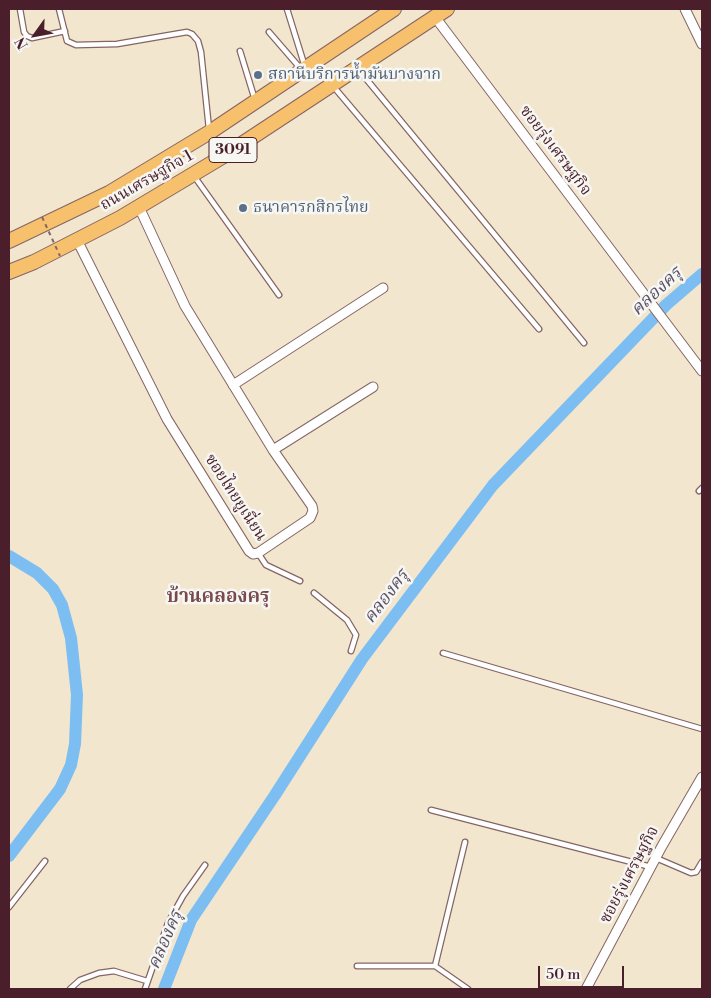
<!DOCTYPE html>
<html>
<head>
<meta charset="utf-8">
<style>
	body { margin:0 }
	#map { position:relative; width:711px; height:998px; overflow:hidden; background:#f2e6cf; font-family:"Libre Bodoni",serif }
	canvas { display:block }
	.frame { position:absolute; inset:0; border:10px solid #4a1f2b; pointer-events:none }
	.north { position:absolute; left:10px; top:10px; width:50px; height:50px; -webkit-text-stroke:4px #f6f6f2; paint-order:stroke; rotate:238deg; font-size:14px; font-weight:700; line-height:20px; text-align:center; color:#4a1f2b }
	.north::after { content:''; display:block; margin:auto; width:18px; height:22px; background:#4a1f2b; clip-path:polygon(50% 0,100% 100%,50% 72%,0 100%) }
	.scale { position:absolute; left:538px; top:966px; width:86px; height:22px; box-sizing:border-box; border:2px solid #4a1f2b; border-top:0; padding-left:6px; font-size:15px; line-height:18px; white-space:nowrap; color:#4a1f2b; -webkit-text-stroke:4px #f6f6f2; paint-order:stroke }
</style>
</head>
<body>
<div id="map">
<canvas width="711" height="998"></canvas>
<div class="frame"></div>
<div class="north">N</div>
<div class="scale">50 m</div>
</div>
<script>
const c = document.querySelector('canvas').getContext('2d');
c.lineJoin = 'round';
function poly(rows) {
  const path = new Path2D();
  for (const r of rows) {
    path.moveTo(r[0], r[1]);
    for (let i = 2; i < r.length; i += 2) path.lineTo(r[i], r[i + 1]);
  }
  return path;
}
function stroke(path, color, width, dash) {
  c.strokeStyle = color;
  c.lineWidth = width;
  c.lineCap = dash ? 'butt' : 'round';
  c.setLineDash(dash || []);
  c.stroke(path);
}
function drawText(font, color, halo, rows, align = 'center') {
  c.font = font + ' "Libre Bodoni","Noto Serif Thai",serif';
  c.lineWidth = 5;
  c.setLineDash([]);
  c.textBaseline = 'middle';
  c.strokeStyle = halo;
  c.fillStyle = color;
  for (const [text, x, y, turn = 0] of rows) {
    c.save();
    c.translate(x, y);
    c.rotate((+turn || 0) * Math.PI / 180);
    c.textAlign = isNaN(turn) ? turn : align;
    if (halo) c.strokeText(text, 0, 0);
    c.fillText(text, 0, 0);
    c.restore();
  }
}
const canal = poly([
	[9,556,37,573,53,589,62,605,71,638,77,695,75,744,71,765,60,789,9,856],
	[164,989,191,920,275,795,362,659,493,485,666,305,702,274]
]);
const lane = poly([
	[20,9,24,32,27,36,32,38,65,31],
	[59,9,67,41,76,45,117,44,187,32,192,34,198,41,201,52,209,129],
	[287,9,305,67],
	[269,32,301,69],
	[240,51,255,100],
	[358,69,584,343],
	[333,86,539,329],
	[194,176,279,295],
	[699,491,702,488],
	[258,553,266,565,300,581],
	[314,593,347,620,356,635,351,651],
	[443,653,702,729],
	[431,810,651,867],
	[656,858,691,873,696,872,702,862],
	[9,907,45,861],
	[357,966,435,966,468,989],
	[435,966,465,842],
	[70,989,80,980,99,973,114,971,147,981],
	[145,989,168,923,183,896,205,865]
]);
const street = poly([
	[685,9,702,44],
	[435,17,702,371],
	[77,240,167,419,249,551,253,554,258,553,310,518,313,511,312,506,273,450,185,306,139,207],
	[233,385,383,288],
	[273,450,373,387],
	[586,989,662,846,702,777]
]);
const primary = poly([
	[9,241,109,193,210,132,394,9],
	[9,272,34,262,120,218,222,157,447,9]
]);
const pathBridge = poly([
	[42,217,60,256]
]);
const markers = [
	[258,75,5,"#5c6f8a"],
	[243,208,5,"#5c6f8a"]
];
const shields = [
	[233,150,48]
];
const shieldNames = [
	["3091",233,150]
];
const serviceNames = [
	["สถานีบริการน้ำมันบางจาก",268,75],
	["ธนาคารกสิกรไทย",253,208]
];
const streetNames = [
	["ซอยรุ่งเศรษฐกิจ",555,151,53],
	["ถนนเศรษฐกิจ 1",147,181,-30],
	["ซอยไทยยูเนี่ยน",235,498,57],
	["ซอยรุ่งเศรษฐกิจ",630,875,-62]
];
const waterNames = [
	["คลองครุ",657,292,-43],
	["คลองครุ",387,597,-53],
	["คลองครุ",166,940,-67]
];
const quarterNames = [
	["บ้านคลองครุ",218,597]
];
stroke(canal, '#7cbef2', 12);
stroke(lane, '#856564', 7);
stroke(street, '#856564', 11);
stroke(primary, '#856564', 16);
stroke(lane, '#fff', 4.5);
stroke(street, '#fff', 9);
stroke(primary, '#f7c06c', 14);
stroke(pathBridge, '#856564', 2, [4, 4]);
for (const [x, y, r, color] of markers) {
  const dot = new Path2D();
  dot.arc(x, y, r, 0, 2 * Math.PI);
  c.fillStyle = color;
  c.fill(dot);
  stroke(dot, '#f6f6f2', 2);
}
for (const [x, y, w] of shields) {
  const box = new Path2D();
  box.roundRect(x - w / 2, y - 12.5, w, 25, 4);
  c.fillStyle = '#f6f6f2';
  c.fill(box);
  stroke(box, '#4a1f2b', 1);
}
drawText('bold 15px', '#4a1f2b', null, shieldNames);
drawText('16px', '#4e5e75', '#f6f6f2', serviceNames, 'left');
drawText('16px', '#4a1f2b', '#f6f6f2', streetNames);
drawText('italic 18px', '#594f67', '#f6f6f2', waterNames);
drawText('bold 19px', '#784a4e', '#f6f6f2', quarterNames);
</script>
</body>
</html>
